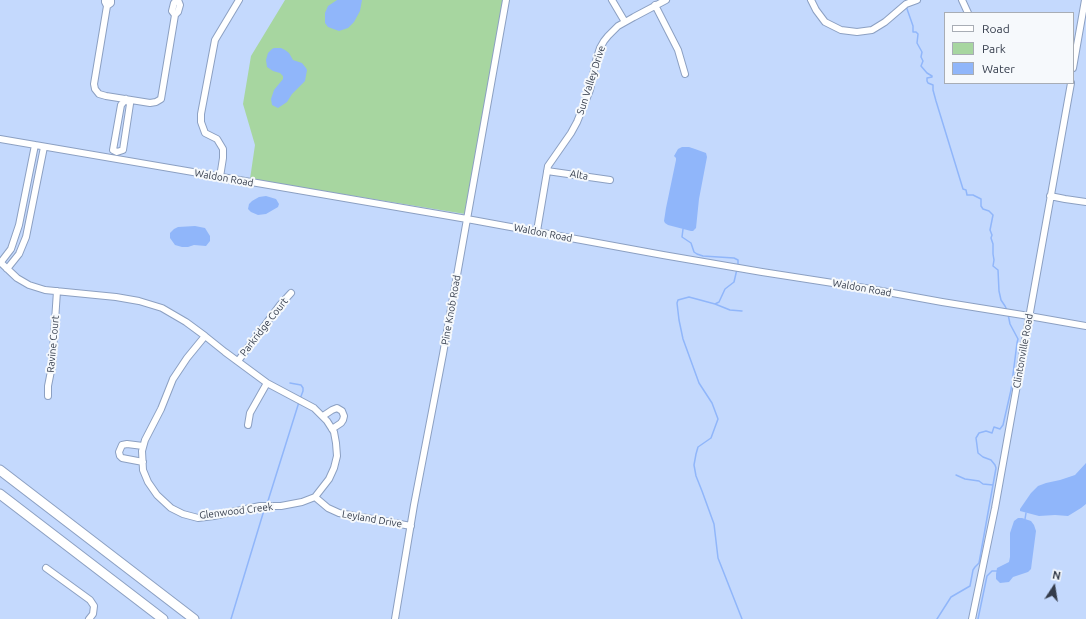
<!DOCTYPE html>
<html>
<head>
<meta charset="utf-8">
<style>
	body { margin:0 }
	#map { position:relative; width:1086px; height:619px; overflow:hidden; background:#c4d9fd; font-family:Ubuntu,sans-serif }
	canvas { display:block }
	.legend { position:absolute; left:944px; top:12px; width:130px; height:72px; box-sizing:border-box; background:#f6f9fc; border:1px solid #a8adb5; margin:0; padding:5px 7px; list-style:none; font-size:12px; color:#343c4b }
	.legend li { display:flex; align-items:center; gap:8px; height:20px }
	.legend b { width:20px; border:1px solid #a8adb5 }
	.north { position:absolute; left:1034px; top:567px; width:40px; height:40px; -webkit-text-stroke:3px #f6f9fc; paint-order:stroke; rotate:12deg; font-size:11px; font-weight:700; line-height:16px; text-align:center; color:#343c4b }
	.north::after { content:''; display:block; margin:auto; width:14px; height:18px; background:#343c4b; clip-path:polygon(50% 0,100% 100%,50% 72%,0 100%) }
</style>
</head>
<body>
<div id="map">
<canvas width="1086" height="619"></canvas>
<ul class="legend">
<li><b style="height:5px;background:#fff"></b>Road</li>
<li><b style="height:11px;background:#a7d6a0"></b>Park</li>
<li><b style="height:11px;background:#90b6fa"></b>Water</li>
</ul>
<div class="north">N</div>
</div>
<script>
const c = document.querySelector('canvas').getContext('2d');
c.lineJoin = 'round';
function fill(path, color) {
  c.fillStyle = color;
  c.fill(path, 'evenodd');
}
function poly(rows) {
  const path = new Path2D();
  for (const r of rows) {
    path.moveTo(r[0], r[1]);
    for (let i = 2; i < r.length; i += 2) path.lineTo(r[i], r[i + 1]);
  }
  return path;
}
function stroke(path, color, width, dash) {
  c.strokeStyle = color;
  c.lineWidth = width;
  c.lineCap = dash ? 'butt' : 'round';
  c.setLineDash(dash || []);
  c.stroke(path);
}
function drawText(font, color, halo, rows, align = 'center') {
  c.font = font + ' Ubuntu,sans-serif';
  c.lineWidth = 4;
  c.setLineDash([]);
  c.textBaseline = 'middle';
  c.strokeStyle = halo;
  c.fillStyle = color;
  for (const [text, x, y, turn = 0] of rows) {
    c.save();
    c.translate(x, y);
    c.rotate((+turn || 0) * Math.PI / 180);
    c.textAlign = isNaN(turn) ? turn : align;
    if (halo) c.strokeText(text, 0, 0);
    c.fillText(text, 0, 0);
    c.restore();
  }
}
const green = poly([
	[285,0,503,0,465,214,250,179,255,145,243,104,251,56]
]);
const water = poly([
	[337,0,362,0,360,11,354,22,348,28,339,31,328,27,325,23,325,13,328,6],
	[274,48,281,48,285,50,289,53,293,60,302,63,306,68,307,70,305,81,292,94,287,102,278,108,272,105,271,99,274,90,283,79,283,76,280,73,273,71,267,67,266,60,268,53,272,49],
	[682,147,689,147,695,149,706,153,707,157,699,199,696,228,693,231,691,231,668,225,665,223,664,221,666,208,676,160,676,158,674,156,678,149],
	[266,196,276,199,279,204,278,207,266,214,258,215,251,212,248,209,249,204,252,201,259,197],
	[195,226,205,228,210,236,210,241,206,246,194,245,188,247,182,247,175,245,170,238,170,233,174,229,178,227],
	[1086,463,1086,504,1081,508,1068,516,1055,515,1039,516,1020,511,1020,509,1031,493,1038,486,1046,483,1060,480,1075,475],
	[1018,518,1022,518,1031,521,1034,525,1036,531,1031,569,1028,572,1013,577,1009,582,1000,583,996,579,996,574,997,568,1009,562,1010,557,1010,533,1014,521]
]);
const stream = poly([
	[906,6,913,26,913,32,916,32,918,34,917,43,922,52,921,57,923,61,921,66,927,73,932,76,932,77,927,78,927,81,928,83,933,85,933,90,936,101,963,189,966,190,967,195,973,195,981,199,981,206,983,209,989,211,993,215,990,230,992,235,991,238,993,244,993,254,994,260,993,266,998,270,999,291,1001,300,1005,306,1007,310],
	[683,229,682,237,691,243,694,252,697,254,703,256,734,258,738,260,738,265],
	[715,304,719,302,725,289,734,282,737,269],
	[742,311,730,310,715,304,689,297,678,300,677,303,679,320,683,339,699,383,712,403,718,419,711,438,698,447,696,454,694,465,696,476,702,491,714,524,718,558,742,619],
	[290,383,301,385,303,388,303,391,300,399],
	[956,475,965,479,979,481,983,484,993,485],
	[267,504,299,402],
	[1025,519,1026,513],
	[231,619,265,507],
	[937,619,951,597,970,586,973,570,975,567,979,563,996,468,995,465,991,460,983,457,978,453,976,438,979,433,986,431,992,433,994,427,1000,429,1003,425,1011,390,1017,343,1018,339,1010,324,1008,314],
	[978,619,987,576,992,571,997,571]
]);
const minor = poly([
	[105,0,105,2,107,6,111,3,111,0],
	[612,0,625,22],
	[811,0,816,10,825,22,841,30,857,32,872,30,885,22,906,4,917,0],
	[962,0,968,13],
	[655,5,678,50,685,74],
	[107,6,94,84,95,89,99,94,106,96,150,103,156,102,161,99,175,15,178,12,180,5,178,0],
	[175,15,172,11,174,3,177,0],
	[1073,68,1085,0],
	[126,99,130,104,123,150,117,152,113,150,121,105,126,99],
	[0,139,467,219,663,255,762,272,865,288,942,302,1029,316,1086,326],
	[547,171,610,180],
	[220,177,223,158,223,149,217,139,205,133,201,122,201,114,215,40,239,0],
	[1050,196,1065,199,1086,202],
	[537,231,548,166,571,133,577,122,590,90,596,61,600,48,604,41,608,36,618,26,634,17,666,0],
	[0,262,17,278,29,285,45,290,116,297,139,301,162,308,186,322,205,336,225,352,267,383,314,408,327,421,334,432,336,443,337,456,334,468,329,479,315,497,302,502,281,506,260,506,214,516,198,518,183,514,171,508,157,495,148,482,143,470,142,451,145,440,161,409,173,379,187,358,205,336],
	[1,262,11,249,19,225,35,145],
	[7,269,19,254,26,237,44,147],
	[238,361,280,305,291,293],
	[48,396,48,386,52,366,57,291],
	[323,416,332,410,337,408,342,411,344,416,343,420,341,423,332,429],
	[248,425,250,413,267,383],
	[143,462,122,458,120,456,119,452,122,445,127,444,143,446],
	[315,497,328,508,339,513,411,526],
	[46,568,90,600,94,606,93,614,89,619],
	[395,619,414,505,443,354,506,0],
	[972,619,995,508,1071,83]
]);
const highway = poly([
	[0,470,194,619],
	[0,494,163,619]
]);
const streetNames = [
	["Sun Valley Drive",591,80,-72],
	["Alta",579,175,9],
	["Waldon Road",224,178,10],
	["Waldon Road",543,233,11],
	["Waldon Road",862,288,10],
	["Pine Knob Road",451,310,-80],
	["Parkridge Court",264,327,-52],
	["Ravine Court",53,344,-85],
	["Clintonville Road",1023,351,-80],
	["Glenwood Creek",236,511,-7],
	["Leyland Drive",372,519,10]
];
fill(green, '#a7d6a0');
fill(water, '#90b6fa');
stroke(stream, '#90b6fa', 1.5);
stroke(minor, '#8ca0c2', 8);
stroke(highway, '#8ca0c2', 11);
stroke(minor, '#fff', 6);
stroke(highway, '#fff', 9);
drawText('10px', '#343c4b', '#f6f9fc', streetNames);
</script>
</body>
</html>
